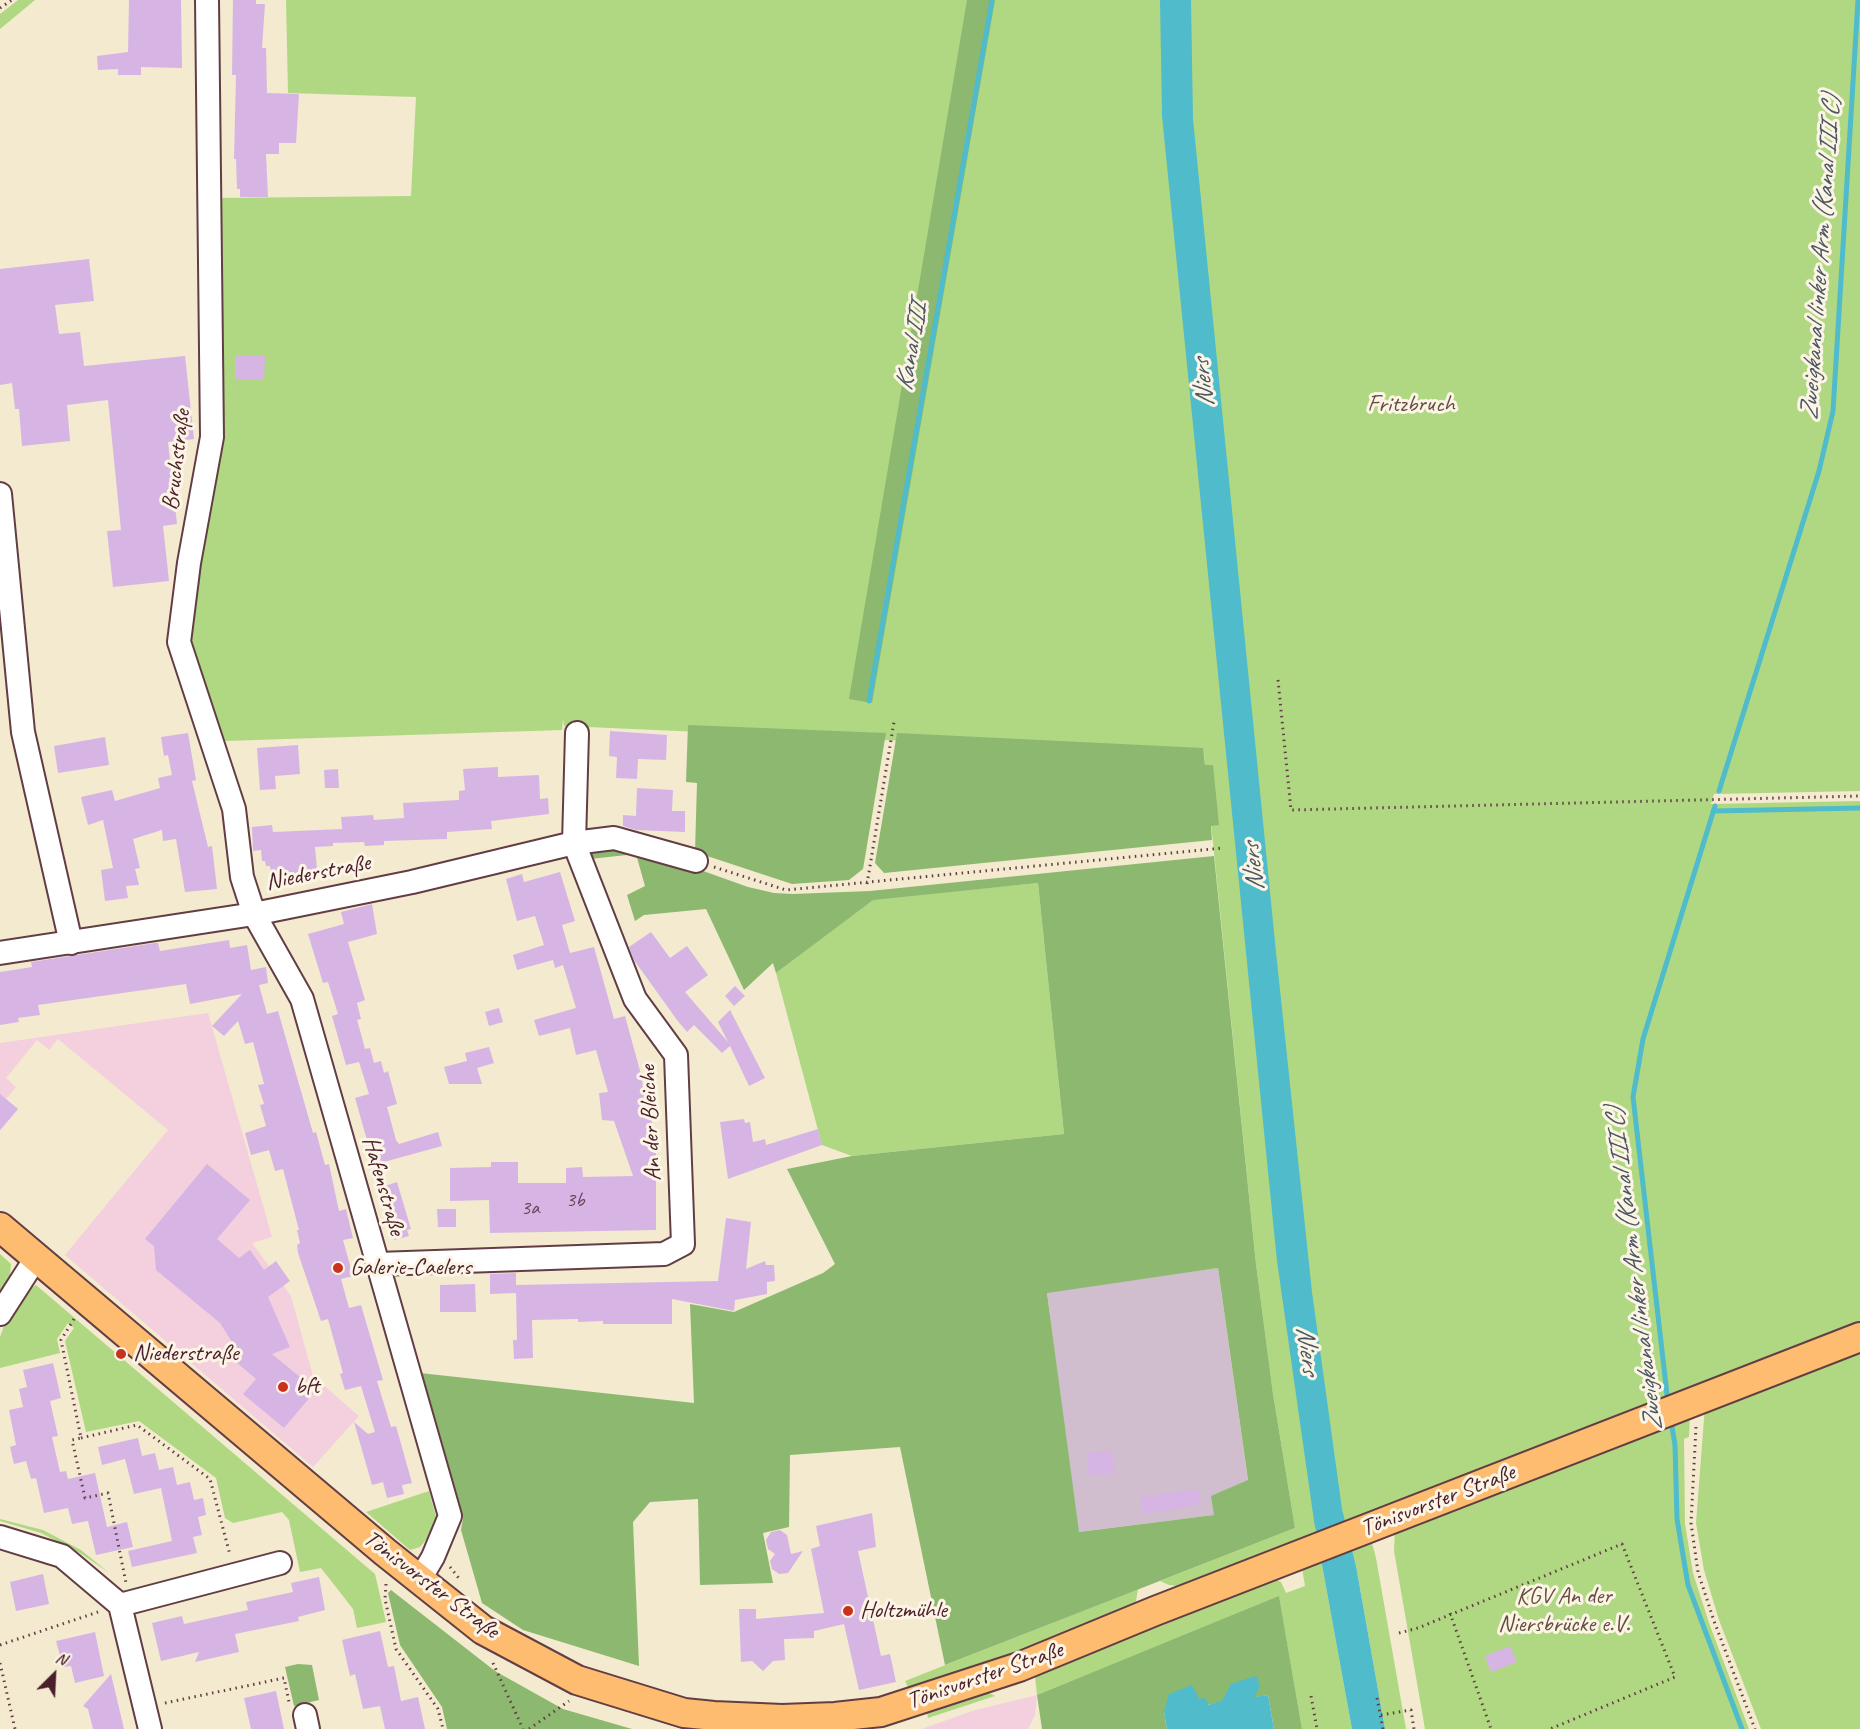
<!DOCTYPE html>
<html>
<head>
<meta charset="utf-8">
<style>
	body { margin:0 }
	#map { position:relative; width:1860px; height:1729px; overflow:hidden; background:#f3ead0; font-family:Caveat,sans-serif }
	canvas { display:block }
	.north { position:absolute; left:24px; top:1645px; width:60px; height:60px; -webkit-text-stroke:4px #fcf5e5; paint-order:stroke; rotate:24deg; font-size:16px; font-weight:700; line-height:24px; text-align:center; color:#4a1f2b }
	.north::after { content:''; display:block; margin:auto; width:21px; height:27px; background:#4a1f2b; clip-path:polygon(50% 0,100% 100%,50% 72%,0 100%) }
</style>
</head>
<body>
<div id="map">
<canvas width="1860" height="1729"></canvas>
<div class="north">N</div>
</div>
<script>
const c = document.querySelector('canvas').getContext('2d');
c.lineJoin = 'round';
function fill(path, color) {
  c.fillStyle = color;
  c.fill(path, 'evenodd');
}
function poly(rows) {
  const path = new Path2D();
  for (const r of rows) {
    path.moveTo(r[0], r[1]);
    for (let i = 2; i < r.length; i += 2) path.lineTo(r[i], r[i + 1]);
  }
  return path;
}
function stroke(path, color, width, dash) {
  c.strokeStyle = color;
  c.lineWidth = width;
  c.lineCap = dash ? 'butt' : 'round';
  c.setLineDash(dash || []);
  c.stroke(path);
}
function drawText(font, color, halo, rows, align = 'center') {
  c.font = font + ' Caveat,sans-serif';
  c.lineWidth = 6;
  c.setLineDash([]);
  c.textBaseline = 'middle';
  c.strokeStyle = halo;
  c.fillStyle = color;
  for (const [text, x, y, turn = 0] of rows) {
    c.save();
    c.translate(x, y);
    c.rotate((+turn || 0) * Math.PI / 180);
    c.textAlign = isNaN(turn) ? turn : align;
    if (halo) c.strokeText(text, 0, 0);
    c.fillText(text, 0, 0);
    c.restore();
  }
}
const built = poly([
	[208,1013,272,1237,252,1243,291,1296,313,1376,359,1416,313,1467,65,1255,168,1130,58,1039,49,1050,37,1040,6,1078,16,1087,6,1099,18,1109,0,1131,0,1043],
	[1037,1695,1035,1715,1028,1729,922,1729,972,1711]
]);
const industrial = poly([
	[1218,1268,1248,1481,1212,1496,1215,1515,1078,1532,1047,1292]
]);
const green = poly([
	[18,0,35,0,0,29,0,14],
	[286,0,1860,0,1860,791,1714,794,1711,804,1860,801,1860,1327,1690,1411,1689,1437,1684,1439,1685,1524,1693,1573,1709,1623,1749,1729,1425,1729,1394,1551,1395,1527,1365,1517,1376,1558,1406,1729,1385,1729,1356,1566,1343,1515,1315,1526,1352,1729,1302,1729,1279,1597,1037,1695,1035,1676,1091,1650,1271,1577,1281,1582,1286,1593,1305,1586,1298,1544,1185,1587,1169,1585,1160,1581,1295,1528,1273,1394,1256,1264,1204,754,564,726,563,719,562,730,225,741,188,639,218,198,411,196,416,97,288,93],
	[1038,883,1064,1134,852,1156,822,1145,776,973,873,899],
	[0,1254,11,1264,10,1275,0,1291],
	[36,1285,375,1574,386,1622,357,1628,353,1609,321,1568,300,1572,289,1520,282,1512,233,1523,225,1518,216,1478,139,1421,86,1432,65,1341,74,1328,68,1323,57,1339,60,1353,0,1368,0,1337,5,1323,27,1290],
	[1860,1347,1860,1729,1761,1729,1719,1620,1704,1570,1696,1523,1705,1406],
	[429,1491,436,1517,431,1534,420,1547,410,1550,366,1512],
	[0,1519,43,1530,81,1550,108,1572,80,1553,41,1533,0,1521],
	[1138,1589,1136,1601,1129,1610,961,1674,908,1687,905,1681],
	[989,1693,995,1696,928,1718,927,1713]
]);
const forest = poly([
	[967,0,995,0,872,703,849,699],
	[688,725,886,733,863,869,849,880,792,884,695,852,697,783,686,782],
	[897,733,1203,748,1205,765,1213,765,1219,825,1211,826,1212,840,884,873,875,863],
	[636,847,748,887,774,893,793,894,870,891,1214,856,1256,1264,1273,1394,1295,1528,945,1665,900,1447,790,1455,789,1527,763,1533,773,1583,700,1585,698,1499,650,1502,633,1522,639,1666,523,1630,482,1603,461,1530,463,1518,420,1373,694,1403,690,1304,734,1312,823,1273,835,1264,787,1169,852,1156,1064,1134,1038,883,873,900,776,973,773,963,744,990,706,909,644,915,635,921,627,895,645,886,636,854,590,859,591,850],
	[1218,1268,1248,1480,1211,1496,1214,1515,1079,1532,1047,1293],
	[391,1590,495,1671,563,1709,632,1729,447,1729,442,1707,400,1645,388,1593],
	[1279,1596,1302,1729,1274,1729,1268,1695,1164,1712,1167,1729,1042,1729,1037,1695],
	[298,1664,312,1665,319,1700,294,1706,285,1667]
]);
const water = poly([
	[1160,0,1191,0,1193,119,1276,952,1312,1292,1342,1509,1356,1566,1385,1729,1352,1729,1314,1521,1277,1261,1162,116],
	[1256,1676,1260,1686,1254,1697,1268,1695,1274,1729,1167,1729,1164,1712,1169,1694,1192,1685,1199,1699,1205,1698,1208,1705,1222,1701,1231,1684]
]);
const stream = poly([
	[869,701,992,0],
	[1719,791,1819,471,1833,411,1858,0],
	[1713,811,1860,808],
	[1668,1403,1633,1097,1643,1039,1715,806],
	[1671,1421,1675,1445,1677,1519,1688,1585,1742,1729]
]);
const building = poly([
	[129,0,181,0,182,68,141,67,141,75,118,75,118,69,98,70,97,56,128,52],
	[233,0,256,0,256,4,265,4,262,48,266,48,267,93,299,94,296,143,279,143,279,154,266,154,268,197,240,197,240,189,237,189,236,159,234,159,236,75,232,75],
	[89,259,94,301,55,305,59,334,80,332,84,366,185,356,194,439,168,442,177,524,163,526,169,581,113,587,107,531,121,530,108,400,67,405,70,441,22,446,19,409,15,409,12,383,0,385,0,269],
	[235,355,265,355,264,380,235,379],
	[610,731,667,735,666,760,638,759,637,779,616,778,617,757,609,756],
	[188,733,196,780,192,781,208,847,212,846,217,889,185,892,176,839,163,841,162,830,133,839,140,868,135,869,139,885,126,886,128,898,105,901,101,870,113,868,103,820,88,825,81,797,112,790,115,801,160,788,158,778,172,775,168,755,164,756,161,737],
	[105,737,109,765,58,773,54,746],
	[298,745,300,774,275,776,276,789,260,790,257,748],
	[498,767,498,777,539,775,540,799,548,798,549,814,491,821,492,829,447,832,447,839,384,841,384,845,365,846,364,842,333,843,333,846,315,847,318,879,272,880,270,866,266,866,265,861,262,861,261,850,253,851,252,827,272,825,273,832,342,829,341,817,373,815,374,820,404,818,403,803,459,800,459,791,465,790,463,769],
	[338,769,339,788,325,788,324,770],
	[637,788,673,790,672,811,685,811,685,832,636,830,623,826,623,815,636,816],
	[560,872,575,921,562,925,570,953,594,947,614,1019,625,1016,642,1078,643,1091,646,1091,648,1101,651,1101,652,1128,655,1128,656,1136,656,1230,490,1233,489,1200,450,1201,450,1168,491,1167,491,1162,518,1162,518,1183,566,1183,566,1168,582,1167,583,1177,633,1176,614,1121,602,1120,599,1093,608,1092,596,1050,576,1055,570,1028,539,1036,534,1020,576,1008,563,965,555,968,553,960,517,970,513,955,544,945,535,916,517,921,506,879,522,874,524,882],
	[372,904,377,934,348,942,365,1000,357,1003,361,1019,357,1020,361,1034,365,1049,370,1048,374,1063,381,1061,384,1073,388,1071,397,1104,387,1107,396,1140,399,1144,438,1132,442,1146,380,1163,376,1150,381,1149,380,1144,369,1147,355,1098,369,1094,359,1062,346,1065,332,1016,338,1014,328,982,323,983,308,934,344,924,341,912],
	[651,932,670,958,687,946,708,975,685,992,728,1042,718,1022,730,1010,765,1078,749,1086,730,1046,722,1053,694,1025,687,1032,677,1020,634,960,629,947],
	[229,940,230,948,247,945,251,970,266,967,268,983,259,985,267,1014,278,1011,313,1133,316,1132,325,1165,329,1164,339,1211,346,1209,353,1238,343,1240,353,1276,341,1279,349,1308,361,1305,383,1380,377,1381,391,1427,396,1426,412,1483,402,1485,404,1494,387,1498,383,1482,372,1485,354,1422,368,1434,375,1432,361,1386,345,1390,340,1374,343,1373,328,1319,321,1321,298,1253,297,1245,300,1243,297,1230,299,1230,283,1169,275,1171,269,1150,251,1155,245,1133,266,1126,260,1105,264,1104,258,1085,264,1084,253,1042,245,1044,238,1021,224,1036,212,1026,242,994,190,1004,186,984,38,1005,40,1015,18,1018,19,1022,0,1025,0,972,32,967,31,962,155,943,158,943,160,951],
	[735,986,745,996,734,1006,725,996],
	[499,1008,503,1022,489,1026,485,1012],
	[489,1047,494,1063,477,1068,482,1084,449,1084,444,1067,467,1061,465,1053],
	[0,1094,18,1109,0,1130],
	[744,1119,745,1123,750,1122,753,1142,765,1139,766,1145,818,1129,822,1145,728,1179,720,1122],
	[207,1164,250,1200,217,1239,239,1258,250,1250,264,1270,276,1261,290,1281,268,1297,290,1347,272,1354,316,1390,284,1428,243,1394,256,1379,229,1356,236,1348,220,1323,156,1270,154,1246,145,1239],
	[397,1182,411,1229,407,1230,409,1236,394,1240,381,1195,384,1194,382,1187],
	[437,1209,456,1209,456,1227,438,1227],
	[726,1218,751,1222,746,1269,765,1261,766,1265,774,1265,775,1281,767,1282,767,1294,735,1300,734,1311,672,1299,672,1324,603,1324,603,1321,578,1322,578,1319,532,1320,533,1358,514,1359,513,1340,517,1340,516,1293,490,1294,490,1274,516,1273,516,1285,718,1281],
	[475,1284,476,1312,440,1312,440,1285],
	[53,1363,61,1398,50,1401,58,1436,52,1437,60,1472,66,1471,68,1479,95,1473,107,1527,127,1522,133,1547,96,1555,88,1521,72,1524,68,1508,44,1513,36,1478,31,1479,26,1461,14,1464,10,1447,16,1445,9,1410,23,1407,19,1389,27,1387,23,1370],
	[138,1438,142,1456,155,1453,159,1470,173,1467,177,1485,190,1482,194,1500,203,1498,206,1515,198,1517,202,1535,193,1537,197,1553,132,1567,128,1551,172,1541,161,1488,134,1494,125,1459,102,1465,98,1447],
	[1112,1450,1115,1473,1089,1476,1087,1453],
	[1198,1489,1201,1505,1143,1514,1140,1497],
	[872,1513,876,1547,858,1551,881,1656,890,1654,896,1682,859,1690,844,1624,814,1631,814,1638,784,1639,785,1660,773,1661,763,1671,752,1661,741,1662,739,1609,756,1609,756,1619,824,1613,811,1549,820,1546,816,1526],
	[780,1530,787,1535,791,1554,803,1551,788,1573,779,1574,772,1569,770,1561,775,1554,768,1549,766,1540,771,1532],
	[43,1574,49,1604,16,1611,10,1582],
	[319,1577,325,1610,298,1617,299,1621,235,1634,239,1652,195,1662,199,1652,161,1661,152,1623,182,1616,184,1624,248,1610,246,1602,293,1592,291,1583],
	[380,1631,388,1667,394,1666,401,1701,418,1697,425,1729,385,1729,380,1706,363,1709,355,1674,350,1676,342,1640],
	[95,1632,104,1676,75,1683,71,1666,63,1667,56,1641],
	[1510,1646,1517,1662,1491,1672,1485,1656],
	[111,1674,124,1729,93,1729,88,1709,83,1706],
	[276,1691,284,1729,251,1729,244,1698]
]);
const path = poly([
	[0,8,12,0],
	[1278,680,1291,810,1860,796],
	[714,867,786,890,1223,848],
	[867,884,894,722],
	[74,1319,61,1340,81,1438,72,1440,85,1498,108,1493,126,1583],
	[1696,1427,1691,1523,1698,1572,1714,1621,1755,1729],
	[81,1438,137,1425,210,1479,230,1555],
	[450,1567,461,1581],
	[386,1584,385,1599,396,1649,438,1709,443,1729],
	[1450,1613,1491,1729],
	[1399,1633,1418,1628,1622,1544,1675,1677,1550,1729],
	[0,1645,98,1612],
	[0,1663,15,1729],
	[493,1663,523,1729],
	[1311,1696,1317,1729],
	[1377,1698,1383,1729],
	[165,1703,284,1678,289,1702],
	[1381,1715,1411,1710,1414,1729],
	[529,1729,569,1701]
]);
const minor = poly([
	[207,0,212,437,189,563,179,642,234,809,242,877,254,914,302,999,450,1516,433,1557,419,1581],
	[0,494,23,732,71,943],
	[0,953,254,914,412,882,574,843,614,838,696,861],
	[378,1264,664,1254,683,1244,676,1055,635,999,574,843,577,733],
	[0,1314,36,1258],
	[0,1537,62,1556,120,1605,150,1729],
	[120,1605,280,1563],
	[305,1715,308,1729]
]);
const major = poly([
	[0,1227,385,1552,483,1630,577,1680,684,1713,714,1716,782,1719,835,1717,881,1712,1019,1667,1155,1611,1860,1337]
]);
const markers = [
	[338,1268,6,"#c8321e"],
	[121,1354,6,"#c8321e"],
	[283,1387,6,"#c8321e"],
	[848,1611,6,"#c8321e"]
];
const numberNames = [
	["3b",575,1200],
	["3a",530,1208]
];
const parkNames = [
	["Fritzbruch",1411,405],
	["KGV An der",1564,1597],
	["Niersbrücke e.V.",1564,1625]
];
const streetNames = [
	["Bruchstraße",177,460,-83],
	["Niederstraße",318,873,-11],
	["An der Bleiche",651,1123,-93],
	["Hafenstraße",383,1186,74],
	["Tönisvorster Straße",1438,1501,-21],
	["Tönisvorster Straße",431,1585,37],
	["Tönisvorster Straße",985,1676,-19]
];
const poiNames = [
	["Galerie-Caelers",350,1268],
	["Niederstraße",133,1354],
	["bft",295,1387],
	["Holtzmühle",860,1611]
];
const waterNames = [
	["Zweigkanal linker Arm (Kanal III C)",1821,258,-86],
	["Kanal III",912,347,-80],
	["Niers",1204,383,-96],
	["Niers",1254,867,-96],
	["Zweigkanal linker Arm (Kanal III C)",1635,1269,-97],
	["Niers",1307,1350,83]
];
fill(built, '#f4cfdd');
fill(industrial, '#d0bdcd');
fill(green, '#b0d882');
fill(forest, '#8cb870');
fill(water, '#4fbbcb');
stroke(stream, '#4fbbcb', 5);
fill(building, '#d6b5e5');
stroke(minor, '#633d44', 26);
stroke(major, '#633d44', 32);
stroke(path, '#633d44', 3, [1.5, 4.5]);
stroke(minor, '#fff', 22);
stroke(major, '#febc70', 28);
for (const [x, y, r, color] of markers) {
  const dot = new Path2D();
  dot.arc(x, y, r, 0, 2 * Math.PI);
  c.fillStyle = color;
  c.fill(dot);
  stroke(dot, '#fcf5e5', 2);
}
drawText('21px', '#6d445a', null, numberNames);
drawText('24px', '#644d41', '#fcf5e5', parkNames);
drawText('24px', '#4a1f2b', '#fcf5e5', streetNames);
drawText('24px', '#4a1f2b', '#fcf5e5', poiNames, 'left');
drawText('italic 26px', '#4c5663', '#fcf5e5', waterNames);
</script>
</body>
</html>
